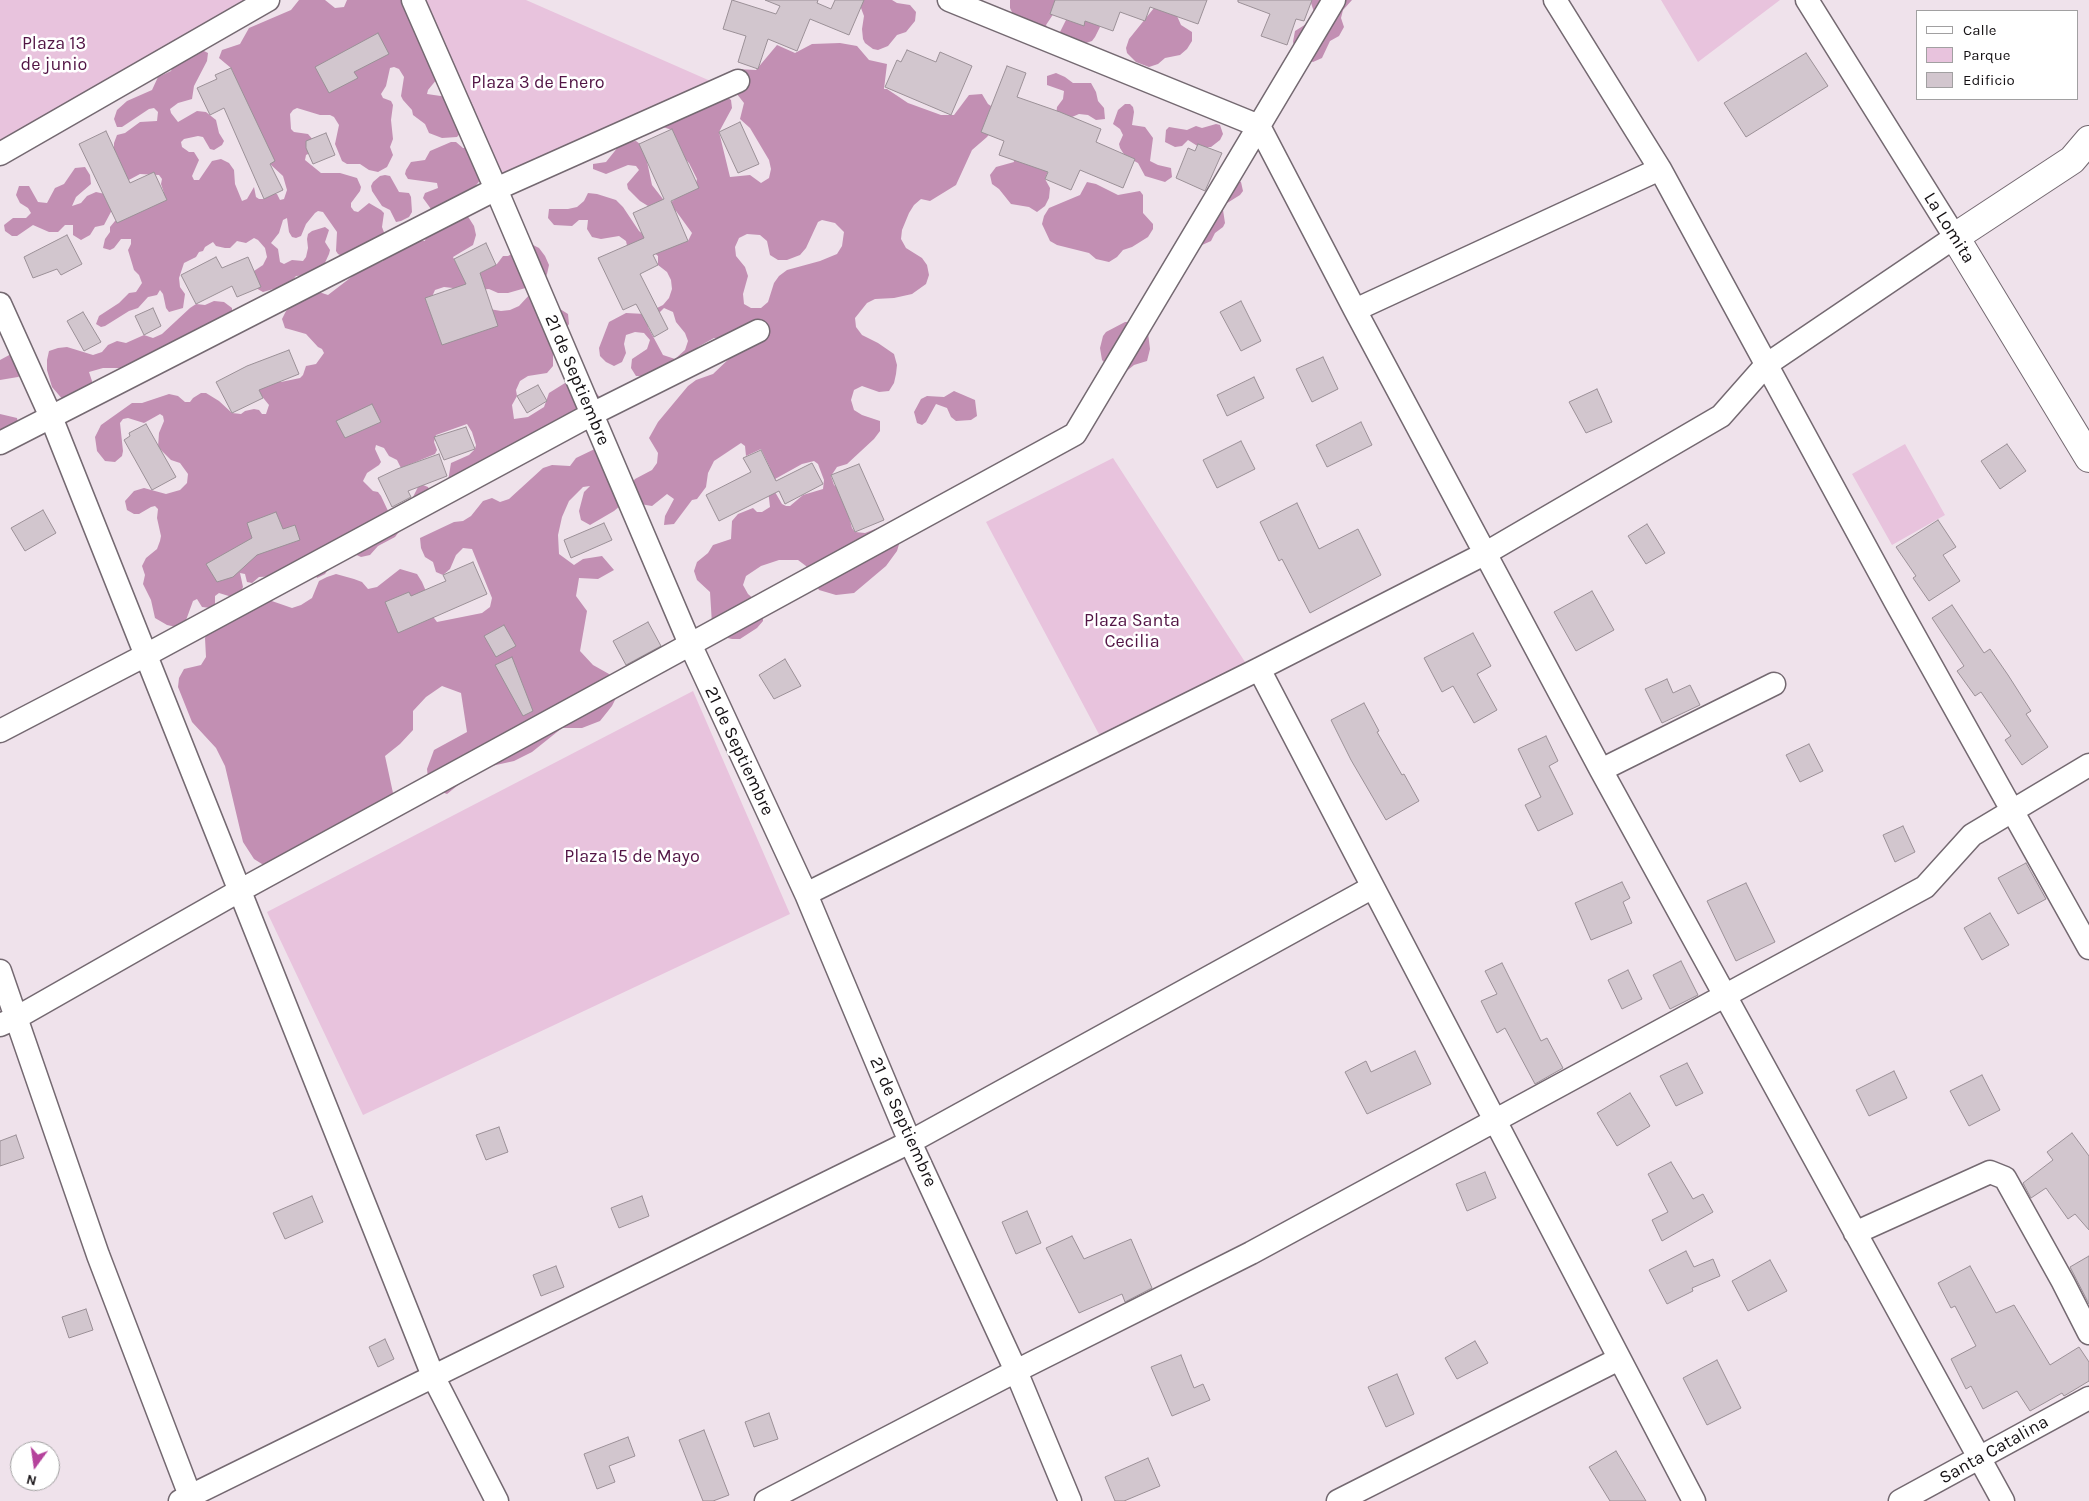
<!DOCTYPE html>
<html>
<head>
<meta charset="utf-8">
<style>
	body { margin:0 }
	#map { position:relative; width:2089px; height:1501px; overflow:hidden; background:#efe2eb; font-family:Karla,sans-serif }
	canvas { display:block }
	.legend { position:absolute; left:1916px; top:10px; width:162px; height:90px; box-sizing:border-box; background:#fff; border:1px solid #a1a0a1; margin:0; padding:6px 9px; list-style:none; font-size:15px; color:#151114 }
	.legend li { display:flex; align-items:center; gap:10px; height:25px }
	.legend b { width:25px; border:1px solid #a1a0a1 }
	.north { position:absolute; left:10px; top:1441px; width:50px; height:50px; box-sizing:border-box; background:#fff; border:1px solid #a1a0a1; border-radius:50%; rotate:194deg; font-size:14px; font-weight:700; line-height:20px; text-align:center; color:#151114 }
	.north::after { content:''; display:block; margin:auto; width:18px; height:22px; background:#b5429c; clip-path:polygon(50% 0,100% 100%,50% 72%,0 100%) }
</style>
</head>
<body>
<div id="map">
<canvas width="2089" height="1501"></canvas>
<ul class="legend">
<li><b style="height:6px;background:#fff"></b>Calle</li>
<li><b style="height:14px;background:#e8c3dd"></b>Parque</li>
<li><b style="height:14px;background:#d2c6ce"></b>Edificio</li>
</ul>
<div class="north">N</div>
</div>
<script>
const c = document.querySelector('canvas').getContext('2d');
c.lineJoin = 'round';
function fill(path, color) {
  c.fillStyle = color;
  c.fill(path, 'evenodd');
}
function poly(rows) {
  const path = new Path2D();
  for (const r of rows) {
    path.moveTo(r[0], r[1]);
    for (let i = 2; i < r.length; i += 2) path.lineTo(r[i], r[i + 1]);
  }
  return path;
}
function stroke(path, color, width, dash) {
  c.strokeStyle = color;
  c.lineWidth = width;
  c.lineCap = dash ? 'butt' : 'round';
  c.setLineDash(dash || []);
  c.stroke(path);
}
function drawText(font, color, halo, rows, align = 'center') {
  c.font = font + ' Karla,sans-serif';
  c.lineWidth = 5;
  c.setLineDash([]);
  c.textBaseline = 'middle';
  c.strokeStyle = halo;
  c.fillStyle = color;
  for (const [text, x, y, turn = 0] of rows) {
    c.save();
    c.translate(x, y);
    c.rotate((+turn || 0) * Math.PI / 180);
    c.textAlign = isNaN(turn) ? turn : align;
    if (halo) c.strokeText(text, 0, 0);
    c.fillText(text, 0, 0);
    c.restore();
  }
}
const green = poly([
	[0,0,260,0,0,147],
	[419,0,526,0,715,83,502,176],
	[1661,0,1780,0,1698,62],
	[1905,444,1945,515,1892,545,1852,474],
	[1113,458,1247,665,1101,738,986,522],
	[693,691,790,914,363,1115,267,912]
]);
const forest = poly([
	[299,0,325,0,335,8,344,7,347,0,410,0,437,79,428,90,427,94,468,100,471,102,475,110,472,119,457,137,442,138,429,133,425,124,413,115,412,110,403,100,401,96,404,77,399,69,394,67,390,68,386,86,381,94,383,98,391,101,393,105,391,120,393,139,390,147,393,155,387,167,378,172,369,170,360,164,347,164,342,161,335,144,339,125,334,117,330,115,320,115,297,108,293,110,290,114,291,129,294,132,308,134,314,141,310,153,306,155,305,160,321,173,340,173,357,178,361,187,360,191,351,203,351,207,354,211,358,212,369,203,381,210,384,213,382,227,385,235,348,259,338,254,336,251,337,232,323,212,318,211,315,213,306,224,301,236,296,238,292,237,289,232,287,218,283,220,279,233,271,243,278,249,280,262,284,264,292,260,303,261,306,257,308,248,307,239,308,234,312,231,325,227,329,230,325,242,330,250,329,254,323,267,310,275,296,276,290,283,282,288,277,288,263,292,254,287,251,273,263,265,267,257,265,248,258,240,254,238,246,243,237,241,230,248,225,248,216,246,213,242,205,247,203,251,199,252,196,257,184,263,179,278,180,287,185,294,183,308,169,312,166,308,163,294,160,290,157,295,148,297,138,308,129,311,105,326,101,327,96,324,99,316,119,303,129,293,136,292,142,283,139,275,134,270,128,250,131,244,131,239,121,239,114,248,110,250,103,248,105,239,110,232,110,227,115,221,162,196,164,193,161,184,162,179,159,175,140,174,127,181,114,152,114,143,117,135,125,133,140,122,157,121,158,112,154,108,149,109,122,127,117,127,114,119,117,110,127,101,152,90,158,77,171,71,176,59,200,49,208,53,207,61,194,86,192,99,178,103,170,109,171,113,178,122,197,111,206,112,216,120,219,133,224,141,222,145,214,150,210,149,203,137,198,136,184,139,181,142,182,147,189,152,194,152,199,160,192,176,194,180,199,180,212,161,221,159,229,163,234,170,235,184,242,201,247,199,254,187,256,197,259,199,264,199,273,194,277,194,280,200,284,199,287,190,283,176,270,164,264,150,265,141,259,133,231,68,219,58,222,50,240,44,249,28,291,10],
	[858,0,892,0,897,3,910,5,916,12,915,21,906,32,897,35,888,46,878,50,873,49,865,43,863,39,862,29,864,16],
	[1010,0,1055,0,1054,13,1046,25,1050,33,1016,21,1010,8],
	[1310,0,1352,0,1343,10,1341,18,1344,27,1339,36,1330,41,1322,58,1313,62,1304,59,1296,52,1293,42,1295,31,1311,21,1314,12],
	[1154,8,1177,16,1181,25,1192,32,1192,41,1187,49,1180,55,1165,58,1158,64,1149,67,1136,62,1127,53,1126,48,1129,39],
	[1067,18,1098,23,1100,27,1095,37,1092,41,1083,44,1059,34],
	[840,43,857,46,869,60,887,64,884,89,887,89,908,103,941,115,954,115,969,95,982,94,988,104,994,108,998,123,987,137,972,150,956,185,930,201,921,199,914,205,909,213,902,230,901,239,906,248,922,258,927,265,929,275,926,284,912,294,894,298,875,299,867,303,855,318,856,327,862,335,878,343,894,354,897,365,896,374,894,383,889,391,879,392,862,386,854,390,851,400,854,410,862,415,880,421,880,431,874,439,847,464,837,467,831,476,834,485,842,491,852,528,855,532,865,533,883,526,893,526,900,541,897,551,886,566,854,593,836,595,819,590,806,566,798,560,779,560,761,566,746,576,743,585,748,594,755,600,763,616,763,621,757,628,740,639,732,639,723,637,712,624,710,592,697,580,694,571,697,562,708,553,713,545,731,539,732,521,738,514,753,508,757,512,762,512,770,507,766,472,770,468,761,449,746,456,745,446,741,443,714,461,708,473,706,487,697,499,692,500,674,524,664,525,665,516,674,499,667,494,652,506,634,503,629,487,635,479,652,470,657,463,658,453,649,438,658,422,688,386,696,380,713,374,733,355,723,339,714,338,698,347,692,354,645,376,636,376,631,368,632,359,647,349,650,340,644,333,635,332,626,335,624,344,626,353,622,362,614,366,606,362,600,356,599,348,609,322,626,313,645,314,663,305,669,298,672,289,671,280,667,272,658,265,658,256,652,251,628,250,626,241,619,236,601,239,592,237,587,229,588,220,579,220,572,226,554,225,548,218,549,209,568,209,577,207,584,201,588,193,597,194,616,200,623,207,639,231,649,239,666,248,688,241,692,233,676,211,667,208,650,210,648,206,640,201,628,189,627,184,639,170,636,166,628,165,606,174,593,169,593,164,606,162,618,147,626,142,636,141,640,144,645,152,652,185,666,203,670,203,696,183,697,179,689,163,682,156,672,130,663,127,727,97,731,100,732,108,719,132,730,177,750,175,761,183,769,178,771,169,769,160,750,128,740,119,744,103,733,89,737,69,756,70,777,45,795,53,812,44],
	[822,220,835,223,844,232,842,246,837,254,820,261,787,270,779,276,774,283,768,302,761,308,751,308,744,304,743,294,748,276,745,267,736,256,735,247,739,238,747,234,760,235,767,241,770,255,778,260,787,260,800,255,806,248,818,222],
	[664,308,673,312,676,322,685,333,688,341,685,350,675,359,663,355,648,327,648,324],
	[814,461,818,464,824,480,823,489,803,495,790,506,786,506,782,504,775,492,775,479,802,464],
	[1056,73,1065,77,1073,83,1091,83,1096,92,1098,101,1104,108,1105,119,1096,120,1088,115,1079,114,1072,117,1065,124,1045,179,1050,188,1049,198,1045,206,1037,212,1029,207,1011,204,999,189,992,184,990,175,996,167,1014,162,1013,154,1056,116,1057,107,1063,99,1064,91,1047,85,1047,76],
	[1125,104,1130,104,1133,107,1134,112,1132,125,1145,127,1153,138,1150,161,1158,165,1171,168,1172,177,1165,182,1145,176,1138,163,1125,156,1120,148,1119,144,1123,135,1120,129,1113,124,1118,110],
	[1216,124,1220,125,1223,134,1220,140,1211,147,1199,147,1188,140,1182,146,1175,147,1165,142,1166,130,1169,127,1187,130,1196,126,1202,128],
	[451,142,456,142,463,148,467,148,482,178,473,189,440,209,431,209,423,198,425,193,438,188,437,183,408,179,405,174,406,170,411,162,425,160,430,151],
	[85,167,90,175,91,184,76,197,72,206,81,203,87,196,96,192,105,194,113,208,104,225,95,227,90,235,81,240,73,235,73,225,65,225,58,232,49,232,33,225,17,236,12,236,5,231,4,225,13,218,26,218,31,213,28,208,20,203,16,195,19,186,29,186,38,202,47,203,55,188,64,184,75,168],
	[385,175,390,176,399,192,409,193,411,197,412,212,409,217,401,221,396,222,390,210,382,206,372,191,371,186,373,182,380,176],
	[1237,180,1241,182,1243,191,1240,195,1224,205,1223,210,1225,223,1223,227,1215,233,1211,241,1202,245,1198,244],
	[1087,182,1096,184,1118,195,1140,191,1143,195,1143,213,1153,224,1153,229,1148,237,1132,247,1123,250,1117,257,1109,262,1096,259,1089,253,1057,245,1050,241,1042,224,1044,216,1049,208,1080,195],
	[467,215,474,226,476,235,473,245,453,257,465,281,497,264,503,256,508,256,531,244,539,248,545,256,549,265,547,274,543,283,508,293,498,293,489,289,461,291,453,288,444,287,435,290,431,299,501,311,510,310,519,306,532,292,550,292,560,309,568,314,569,324,553,347,553,366,547,373,528,376,520,381,516,390,517,396,512,405,514,419,528,417,544,407,549,393,573,378,590,385,602,400,438,489,439,484,448,481,451,463,469,455,475,449,476,445,472,432,467,424,436,435,434,442,437,450,435,454,401,468,397,460,389,456,384,448,376,445,375,449,381,462,379,465,367,473,363,481,373,491,378,492,381,496,389,513,410,503,418,487,423,485,428,487,430,491,395,537,378,546,370,555,361,557,352,553,333,562,325,574,317,578,315,574,259,577,252,583,247,582,245,574,240,573,243,587,240,593,232,597,219,593,215,596,215,605,211,608,202,607,197,599,193,601,185,623,176,627,167,625,155,618,151,600,143,584,145,575,142,566,146,558,157,549,160,541,161,536,157,518,158,509,155,506,151,507,139,514,134,514,127,510,125,501,134,491,144,488,166,494,180,490,187,483,188,474,180,463,171,460,158,447,159,433,164,421,163,416,160,414,144,423,128,418,123,419,120,423,123,451,122,456,115,462,105,461,97,451,95,437,101,425,132,403,142,403,169,394,178,396,185,402,190,402,193,398,201,393,206,393,219,401,232,413,241,414,245,411,254,409,259,410,262,414,266,414,269,405,260,394,259,390,271,379,281,382,300,378,303,375,306,366,316,364,324,353,322,349,318,347,306,334,285,328,282,319,286,311,293,304,319,292,328,295,358,272,383,261,384,255,420,240,425,241,428,223],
	[214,301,224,302,232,308,232,318,129,368,103,368,89,372,92,381,91,391,64,401,52,387,47,370,47,360,49,351,58,348,67,347,93,355,102,352,108,345,117,341,126,343,144,335,153,338,162,334,190,308,196,304,205,305],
	[1125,322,1129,322,1148,333,1150,349,1147,361,1134,365,1123,374,1109,367,1102,360,1100,348,1103,336,1106,332],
	[13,353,22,375,18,377,0,380,0,360],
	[954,391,975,400,977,416,971,420,956,421,951,417,947,408,936,404,926,422,922,425,917,423,914,412,921,399,927,396,944,397],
	[0,414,17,418,18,423,2,432,0,429],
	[601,446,621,505,614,511,590,525,581,520,579,511,584,492,590,486,583,487,569,501,562,517,558,535,559,554,574,565,583,559,602,556,614,570,598,579,579,578,576,596,587,611,580,651,593,665,609,674,620,690,612,706,600,721,582,728,562,728,532,752,514,761,478,769,447,794,429,787,427,769,434,750,467,732,461,693,442,686,426,697,413,711,413,730,400,744,385,756,393,793,387,809,270,869,254,859,243,842,225,766,216,748,192,722,178,687,179,678,184,669,201,665,206,657,205,638,209,629,266,599,292,608,301,605,312,598,319,581,327,577,336,574,354,579,362,582,368,589,377,587,400,569,417,574,422,582,428,596,431,614,437,622,482,613,490,607,492,598,472,549,463,548,456,555,450,569,443,575,436,572,433,562,425,557,421,548,420,538,454,522,463,521,471,516,483,501,492,498,500,502,509,499,543,468,552,465,570,466,576,458]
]);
const building = poly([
	[732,0,776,14,780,6,765,0,818,0,817,3,831,9,835,0,864,0,849,35,810,19,797,51,768,39,758,69,738,62,746,36,723,29,732,0],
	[1055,0,1207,0,1198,24,1150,7,1145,21,1120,12,1113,31,1085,21,1084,26,1050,14,1055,0],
	[1238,0,1312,0,1304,21,1296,19,1287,45,1261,36,1270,14,1238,2,1238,0],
	[378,33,389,54,354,72,358,78,329,93,315,67,378,33],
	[907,50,936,62,940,52,972,66,951,115,885,87,897,60,901,62,907,50],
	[1806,53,1828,86,1746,137,1724,103,1806,53],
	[1007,66,1026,73,1017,97,1060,112,1101,129,1096,142,1135,159,1123,188,1080,170,1071,190,1045,179,1048,172,999,155,1004,141,981,132,1007,66],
	[231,68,275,161,270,164,283,190,264,199,224,108,210,115,197,88,217,79,215,75,231,68],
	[740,122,759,164,738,173,719,132,740,122],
	[672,129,699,188,671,201,688,241,653,255,658,265,640,274,668,329,654,337,636,304,623,310,598,258,644,238,633,213,664,199,639,144,672,129],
	[106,131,130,183,154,172,167,200,117,223,79,144,106,131],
	[326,133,335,155,313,164,306,148,306,141,326,133],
	[1198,144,1222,153,1205,191,1176,178,1188,148,1195,151,1198,144],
	[67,235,82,264,61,275,57,269,33,278,24,257,67,235],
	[486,243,496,265,480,273,498,326,442,345,425,298,466,284,454,259,486,243],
	[216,257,222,268,248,257,261,287,237,297,232,286,196,304,181,275,216,257],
	[1241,301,1261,341,1241,351,1220,312,1241,301],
	[153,308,161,326,144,335,135,316,153,308],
	[83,312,101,342,84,351,67,321,83,312],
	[289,350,299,374,259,390,263,398,232,413,216,382,247,366,289,350],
	[1323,357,1338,389,1312,402,1296,369,1323,357],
	[1254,377,1264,398,1227,416,1217,395,1254,377],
	[538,385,547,401,527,413,517,396,538,385],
	[1597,389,1612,422,1586,433,1569,402,1597,389],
	[372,404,381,422,345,438,336,421,372,404],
	[1361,422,1372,445,1327,467,1316,445,1361,422],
	[146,424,176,477,152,490,124,440,130,436,129,433,146,424],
	[466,427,475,449,444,460,434,437,466,427],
	[1241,441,1255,469,1217,488,1203,460,1241,441],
	[2007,444,2026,471,2000,489,1981,461,2007,444],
	[761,450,776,481,812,463,823,484,785,504,779,491,719,521,706,495,751,472,743,458,761,450],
	[439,454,447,476,408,491,411,497,392,507,378,478,397,469,439,454],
	[859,464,884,520,855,532,831,475,859,464],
	[1297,503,1319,549,1358,529,1381,575,1310,613,1282,559,1279,561,1260,522,1297,503],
	[43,510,56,533,25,551,11,528,43,510],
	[276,512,283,529,295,525,300,540,257,555,233,577,217,582,206,564,252,538,247,523,276,512],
	[1938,520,1956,547,1943,555,1960,581,1929,601,1913,578,1916,576,1896,547,1938,520],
	[604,523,612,540,571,558,564,540,604,523],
	[1647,524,1665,553,1646,564,1628,536,1647,524],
	[473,562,487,594,398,633,385,602,409,592,411,596,446,581,443,575,473,562],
	[1592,591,1614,630,1576,651,1554,612,1592,591],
	[1952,605,1984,653,1990,649,2008,675,2031,711,2026,714,2048,747,2022,765,2005,740,2011,736,1981,692,1975,696,1957,671,1964,666,1932,618,1952,605],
	[648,622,661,646,626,665,613,641,648,622],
	[504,625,516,646,496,657,484,636,504,625],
	[1473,633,1491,666,1477,674,1497,710,1474,723,1453,686,1442,692,1424,658,1473,633],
	[512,657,533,711,523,716,495,665,512,657],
	[785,659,801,686,774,699,759,675,785,659],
	[1667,679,1673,693,1690,685,1700,705,1662,723,1645,689,1667,679],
	[1364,703,1379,731,1377,732,1402,775,1404,774,1419,801,1386,820,1351,760,1331,720,1364,703],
	[1546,736,1558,761,1549,766,1573,814,1538,831,1525,805,1541,797,1518,749,1546,736],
	[1809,744,1823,771,1800,782,1786,755,1809,744],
	[1903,826,1915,852,1895,862,1883,835,1903,826],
	[2026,863,2046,899,2018,914,1998,878,2026,863],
	[1622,882,1630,898,1623,902,1632,923,1591,940,1575,903,1622,882],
	[1746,883,1775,942,1736,961,1707,901,1746,883],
	[1990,913,2009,945,1982,960,1964,928,1990,913],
	[1681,961,1698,995,1670,1009,1653,975,1681,961],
	[1502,963,1541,1041,1547,1038,1563,1068,1535,1084,1505,1028,1497,1033,1481,1001,1497,994,1485,971,1502,963],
	[1628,970,1642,999,1622,1009,1608,980,1628,970],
	[1415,1051,1431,1084,1367,1114,1345,1072,1366,1061,1371,1072,1415,1051],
	[1687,1063,1703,1093,1676,1106,1660,1076,1687,1063],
	[1894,1071,1907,1098,1869,1116,1856,1090,1894,1071],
	[1982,1075,2000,1110,1969,1126,1950,1091,1982,1075],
	[1630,1093,1650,1126,1617,1146,1597,1113,1630,1093],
	[499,1127,508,1152,486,1160,476,1135,499,1127],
	[2072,1133,2089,1156,2089,1230,2075,1214,2068,1219,2046,1188,2031,1198,2023,1183,2053,1160,2047,1152,2072,1133],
	[16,1135,24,1158,0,1166,0,1141,16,1135],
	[1671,1162,1693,1199,1703,1194,1713,1212,1662,1241,1652,1220,1668,1212,1648,1174,1671,1162],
	[1485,1172,1496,1198,1467,1211,1456,1184,1485,1172],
	[312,1196,323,1222,285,1239,273,1213,312,1196],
	[642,1196,649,1216,619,1228,611,1208,642,1196],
	[1027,1211,1041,1243,1016,1254,1002,1222,1027,1211],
	[1072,1236,1084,1259,1131,1239,1152,1288,1125,1302,1122,1294,1079,1313,1046,1248,1072,1236],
	[1686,1251,1694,1267,1713,1259,1720,1276,1692,1288,1693,1291,1667,1304,1649,1270,1686,1251],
	[2089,1256,2089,1304,2070,1267,2089,1256],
	[1770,1260,1787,1291,1748,1311,1732,1281,1770,1260],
	[556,1266,564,1287,541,1296,533,1275,556,1266],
	[1970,1266,1996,1313,2014,1305,2050,1365,2079,1347,2089,1362,2089,1381,2064,1396,2062,1393,2030,1411,2017,1391,1983,1409,1971,1386,1966,1389,1951,1359,1976,1346,1955,1306,1951,1308,1938,1283,1970,1266],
	[86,1309,93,1330,69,1338,62,1317,86,1309],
	[385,1339,394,1359,378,1367,369,1347,385,1339],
	[1475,1341,1488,1363,1457,1379,1445,1358,1475,1341],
	[1181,1355,1194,1388,1203,1384,1210,1400,1172,1416,1151,1367,1181,1355],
	[1717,1360,1741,1408,1707,1425,1683,1378,1717,1360],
	[1397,1374,1414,1414,1386,1427,1368,1387,1397,1374],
	[769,1413,778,1439,754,1447,745,1422,769,1413],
	[704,1430,729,1495,713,1501,703,1501,679,1440,704,1430],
	[628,1437,635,1456,609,1466,615,1482,597,1489,584,1454,628,1437],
	[1616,1451,1646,1501,1610,1501,1589,1467,1616,1451],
	[1148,1458,1160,1486,1124,1501,1115,1501,1105,1477,1148,1458]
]);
const street = poly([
	[413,0,496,189,690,644,806,894,910,1142,1016,1371,1070,1501],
	[949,0,1259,126,1355,310,1601,770,2003,1501],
	[1555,0,1660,169,1895,601,2089,948],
	[0,154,268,0],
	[0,304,51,417,433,1376,497,1501],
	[1355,310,1660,169],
	[0,443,496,189,738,81],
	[1259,669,1694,1501],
	[0,731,146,655,592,414,758,331],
	[1601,770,1774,684],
	[806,894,1259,669,1486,553,1721,416,1766,365,1955,237,1807,0],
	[0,971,98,1255,192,1501],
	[0,1025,16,1018,239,891,1075,434,1334,0],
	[1855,1233,1990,1172,2005,1178,2063,1282,2089,1333],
	[180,1501,910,1142,1373,887],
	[766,1501,1016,1371,1251,1253,1925,887,1972,835,2089,765],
	[1338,1501,1619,1359],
	[1900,1501,2089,1398]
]);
const secondary = poly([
	[2089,140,2072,160,1955,237,2089,458]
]);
const parkNames = [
	["Plaza 13",54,44],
	["de junio",54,65],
	["Plaza 3 de Enero",538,83],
	["Plaza Santa",1132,621],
	["Cecilia",1132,642],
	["Plaza 15 de Mayo",632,857]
];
const streetNames = [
	["La Lomita",1949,228,58],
	["21 de Septiembre",577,380,67],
	["21 de Septiembre",739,751,65],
	["21 de Septiembre",903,1122,66],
	["Santa Catalina",1994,1450,-29]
];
fill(green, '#e8c3dd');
fill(forest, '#c28fb3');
fill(building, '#d2c6ce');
stroke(building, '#9b9097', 1);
stroke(street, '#746971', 25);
stroke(secondary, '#746971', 30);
stroke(street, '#fff', 22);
stroke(secondary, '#fff', 28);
drawText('18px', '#521545', '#fff', parkNames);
drawText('18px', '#151114', '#fff', streetNames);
</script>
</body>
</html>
